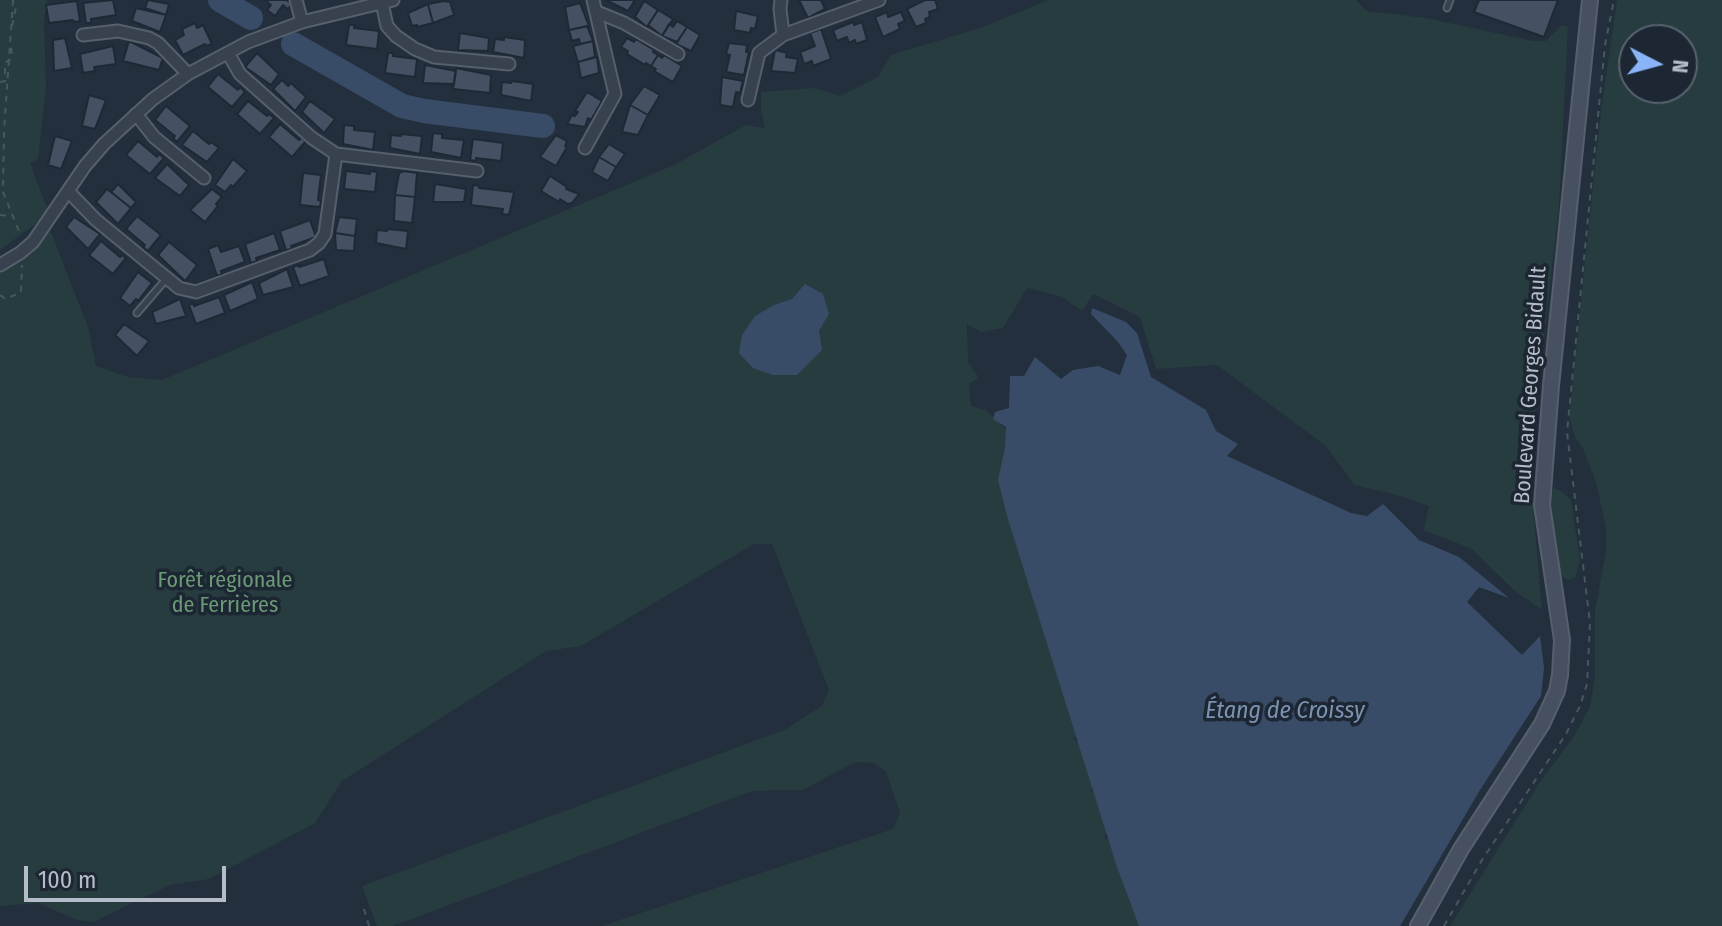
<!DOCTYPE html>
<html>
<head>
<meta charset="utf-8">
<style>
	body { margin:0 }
	#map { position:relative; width:1722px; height:926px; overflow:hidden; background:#242f3e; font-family:"Fira Sans Condensed",sans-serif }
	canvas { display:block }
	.north { position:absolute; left:1618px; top:24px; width:80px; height:80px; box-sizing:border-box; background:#1d2633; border:2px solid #59626f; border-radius:50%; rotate:96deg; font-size:22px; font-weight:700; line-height:32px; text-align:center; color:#b4bcc9 }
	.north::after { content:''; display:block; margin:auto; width:28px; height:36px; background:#8ab4f8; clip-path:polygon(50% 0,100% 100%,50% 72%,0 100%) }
	.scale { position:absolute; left:24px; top:866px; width:202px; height:36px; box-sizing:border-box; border:4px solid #b4bcc9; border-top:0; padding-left:10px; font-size:24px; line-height:28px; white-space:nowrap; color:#b4bcc9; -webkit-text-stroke:6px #1d2633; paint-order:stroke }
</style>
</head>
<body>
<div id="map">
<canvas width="1722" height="926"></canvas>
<div class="north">N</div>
<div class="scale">100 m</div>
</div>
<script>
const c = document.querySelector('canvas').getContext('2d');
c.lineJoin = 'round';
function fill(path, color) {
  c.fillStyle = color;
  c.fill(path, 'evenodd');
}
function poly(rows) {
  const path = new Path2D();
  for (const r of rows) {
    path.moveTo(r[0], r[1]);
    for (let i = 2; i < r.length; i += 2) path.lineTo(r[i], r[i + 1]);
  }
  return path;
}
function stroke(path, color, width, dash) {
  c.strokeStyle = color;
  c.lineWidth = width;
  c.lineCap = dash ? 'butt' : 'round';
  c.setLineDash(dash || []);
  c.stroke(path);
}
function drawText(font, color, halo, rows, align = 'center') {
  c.font = font + ' "Fira Sans Condensed",sans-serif';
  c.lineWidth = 7;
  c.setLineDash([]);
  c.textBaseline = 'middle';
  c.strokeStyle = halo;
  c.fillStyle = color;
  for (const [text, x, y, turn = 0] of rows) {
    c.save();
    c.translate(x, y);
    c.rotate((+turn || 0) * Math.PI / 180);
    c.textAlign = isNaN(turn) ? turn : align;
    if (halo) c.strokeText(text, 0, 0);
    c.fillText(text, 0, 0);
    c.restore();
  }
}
const green = poly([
	[0,0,47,0,44,18,46,89,38,159,30,163,48,211,34,225,0,250],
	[1048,0,1356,0,1367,11,1426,18,1533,41,1546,41,1562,25,1568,27,1559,207,1534,424,1531,482,1542,610,1515,591,1472,549,1424,530,1429,506,1397,495,1354,485,1326,446,1217,365,1156,369,1140,317,1093,294,1082,311,1062,297,1027,288,1003,328,981,332,967,324,968,362,979,378,969,383,971,406,986,410,1012,435,1090,733,1073,738,1095,756,1097,778,1091,791,1109,799,1117,818,1104,837,1119,845,1149,926,602,926,893,829,900,813,886,772,874,763,855,762,803,790,752,791,393,926,377,926,362,886,784,730,822,706,829,690,772,544,754,544,581,646,546,651,342,781,315,823,209,879,170,885,93,922,77,920,38,903,0,906,0,272,31,253,50,230,88,327,96,366,128,377,162,380,674,165,746,125,765,128,761,110,761,92,814,88,840,96,878,77,891,55,983,27],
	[1617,0,1722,0,1722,926,1450,926,1542,779,1573,738,1590,707,1595,676,1595,611,1606,551,1606,530,1597,485,1582,446,1576,439,1569,417,1601,110],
	[1634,40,1682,40,1682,88,1634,88],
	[1553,488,1561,491,1571,500,1580,560,1575,577,1569,580,1560,576,1548,495]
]);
const water = poly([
	[805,284,823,294,829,314,819,331,822,350,797,375,773,375,753,368,739,353,742,335,755,316,774,305,792,299],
	[1092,308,1126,322,1137,333,1151,377,1206,410,1216,431,1238,444,1227,456,1351,513,1367,516,1383,504,1419,540,1459,557,1509,598,1479,587,1467,602,1522,655,1540,636,1544,668,1541,696,1480,790,1400,926,1139,926,1117,867,1007,516,998,480,1005,448,1006,427,993,419,995,412,1009,408,1010,376,1024,376,1035,357,1061,379,1073,370,1098,366,1120,375,1127,355,1118,342,1091,314]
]);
const river = poly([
	[220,0,251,18],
	[293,44,402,106,424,111,543,126]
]);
const building = poly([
	[113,0,116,15,91,19,91,23,86,23,83,3,113,0],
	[148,0,169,4,166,15,145,8,148,0],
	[265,0,286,0,292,4,288,9,283,5,275,16,267,10,271,5,265,0],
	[606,0,635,0,628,11,606,0],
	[799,0,821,0,825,9,808,18,799,0],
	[925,0,935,0,938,9,929,12,930,17,925,19,926,23,916,27,907,9,925,0],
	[1479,0,1558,0,1544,37,1474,12,1479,0],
	[77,1,80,21,74,22,73,20,49,23,46,5,77,1],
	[444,1,450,2,454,15,433,23,428,4,444,1],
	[644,1,658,10,647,27,635,17,644,1],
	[580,3,589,26,569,30,565,7,580,3],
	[428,4,433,23,417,27,417,25,412,26,408,13,428,4],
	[136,8,166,15,160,32,132,21,136,8],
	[658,10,673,19,662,36,648,25,658,10],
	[736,11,758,16,755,29,751,28,750,33,734,30,736,11],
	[887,12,888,17,901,12,905,21,898,24,900,29,883,37,875,17,887,12],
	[677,21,687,27,677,42,662,36,669,24,673,27,677,21],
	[853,22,854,25,862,22,867,40,856,44,855,40,849,43,847,37,837,41,833,30,853,22],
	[195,23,197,28,203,25,212,44,206,46,205,44,183,55,175,40,184,35,182,29,195,23],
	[349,25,355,25,354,28,379,31,377,49,346,45,349,25],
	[587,26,593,41,580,44,579,39,572,41,569,30,587,26],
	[687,27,700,35,691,51,676,44,687,27],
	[821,29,831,59,813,66,812,61,804,64,800,52,815,46,810,33,821,29],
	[460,33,489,38,488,51,458,50,460,33],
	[504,37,525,40,524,58,493,52,495,39,504,40,504,37],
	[65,38,72,68,54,71,53,40,65,38],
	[627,38,634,42,636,39,654,50,653,52,658,55,651,66,646,63,645,65,627,54,628,51,621,47,627,38],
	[129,41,163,58,159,70,123,61,129,41],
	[593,41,595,57,578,62,573,46,593,41],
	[729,43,747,45,746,52,749,52,744,75,726,72,730,55,726,54,729,43],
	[113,46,116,64,94,67,95,71,83,73,80,54,113,46],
	[775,50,787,53,786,57,798,59,795,73,771,71,775,50],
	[257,53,279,74,271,85,245,67,257,53],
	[388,53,393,53,393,56,417,59,415,77,385,73,388,53],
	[658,55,662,58,664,55,682,66,673,82,654,71,656,69,651,66,658,55],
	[597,57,599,73,581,78,578,62,597,57],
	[425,65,456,71,454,84,423,83,425,65],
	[456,68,491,75,490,93,453,89,456,68],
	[218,74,238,90,240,87,245,92,232,107,208,87,218,74],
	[722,77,743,81,740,93,736,92,733,107,720,105,722,77],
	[282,80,288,86,291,83,306,97,295,111,273,89,282,80],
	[512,81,533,84,531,101,501,95,502,82,511,83,512,81],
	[644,86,660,95,648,115,630,105,644,86],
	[587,92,602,101,591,120,588,118,585,127,567,124,572,115,575,116,578,112,575,111,587,92],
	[89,95,106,100,95,129,82,126,89,95],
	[248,101,267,116,269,114,274,118,260,134,237,114,248,101],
	[310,101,335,119,324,133,302,112,310,101],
	[630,105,648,115,638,135,622,132,630,105],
	[166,106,190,126,177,142,173,138,175,136,155,120,166,106],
	[280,124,299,140,301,138,306,141,292,157,269,137,280,124],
	[344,125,354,126,354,130,375,132,373,150,343,144,344,125],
	[193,131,209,144,211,142,219,148,207,162,182,145,193,131],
	[433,133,442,134,442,138,464,140,461,158,431,152,433,133],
	[401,134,422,136,420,154,390,148,391,135,401,136,401,134],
	[556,135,567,141,565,146,567,147,556,166,540,157,556,135],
	[55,136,72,141,61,169,48,165,55,136],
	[473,139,503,143,501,161,476,158,476,161,470,160,473,139],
	[138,141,157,157,159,154,164,158,150,174,126,155,138,141],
	[609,144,625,154,616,167,599,157,609,144],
	[599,157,616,167,608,181,592,172,599,157],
	[233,159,247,171,233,187,231,185,225,192,215,185,233,159],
	[167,164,189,185,180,196,155,178,167,164],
	[346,171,370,174,370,171,377,172,375,192,344,189,346,171],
	[404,171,417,173,415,197,395,195,399,173,404,171],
	[303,173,321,175,318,200,321,201,320,207,300,205,303,173],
	[550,176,567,187,566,189,579,194,572,203,568,204,560,199,559,202,541,191,550,176],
	[118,184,136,202,131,208,111,192,118,184],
	[435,184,466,189,464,202,433,202,435,184],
	[473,185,479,186,479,188,514,192,509,215,502,214,503,209,471,205,473,185],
	[107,189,131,208,118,224,96,202,107,189],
	[212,189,222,197,216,204,218,206,205,222,190,210,212,189],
	[395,195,415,197,412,223,394,221,395,195],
	[137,216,161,235,148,251,143,247,145,245,126,229,137,216],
	[74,217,100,234,88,249,66,227,74,217],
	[339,217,357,219,355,236,335,233,339,217],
	[310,220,316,237,291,246,292,249,286,250,280,231,310,220],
	[387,229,408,231,406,249,376,243,377,230,387,231,387,229],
	[274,233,280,250,256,258,257,261,251,263,245,244,274,233],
	[335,233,355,236,354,251,336,250,335,233],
	[101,241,120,257,122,255,126,258,113,274,89,255,101,241],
	[169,242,197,265,185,281,158,255,169,242],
	[218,245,221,252,239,246,245,262,221,271,222,274,217,276,208,249,218,245],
	[324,259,329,276,300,286,293,267,299,265,299,267,324,259],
	[287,269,293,287,263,295,259,283,287,269],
	[138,272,152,283,138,301,136,299,130,306,120,298,138,272],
	[252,282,258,299,230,311,224,295,252,282],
	[219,297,225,313,196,324,189,305,193,303,194,306,219,297],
	[180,299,186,316,156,324,152,312,180,299],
	[124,324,149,341,137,356,115,335,124,324]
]);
const path = poly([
	[13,0,4,131,3,192,21,236],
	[12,26,16,7,13,1],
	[0,82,5,81,5,63,12,58,11,44],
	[0,215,10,216],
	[0,295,6,299,21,292,22,265],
	[364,909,369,926],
	[1444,926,1482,860,1566,734,1580,706,1587,684,1590,623,1567,432,1605,45,1614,0]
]);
const lane = poly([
	[1447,8,1450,0],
	[137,313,167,278]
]);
const street = poly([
	[296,0,302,22],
	[781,0,780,9,783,35],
	[382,3,387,26,396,36,415,49,434,57,509,64],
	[597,12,624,23,678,54],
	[83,35,118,31,149,38,158,43,188,74],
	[228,53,240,74,312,138,336,154,477,171],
	[748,100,759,53,783,35,879,0],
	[136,114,154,137,204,178],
	[585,148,615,94,593,0],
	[68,191,96,220,179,288,196,292,310,250,319,243,325,234,336,154],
	[0,265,20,253,33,242,85,166,104,144,153,99,188,74,248,42,302,22,393,0]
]);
const secondary = poly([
	[1418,926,1461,849,1542,724,1557,691,1560,675,1562,640,1542,505,1551,386,1590,0]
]);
const streetNames = [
	["Boulevard Georges Bidault",1531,385,-86]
];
const parkNames = [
	["Forêt régionale",225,581],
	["de Ferrières",225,606]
];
const waterNames = [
	["Étang de Croissy",1285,711]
];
fill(green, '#263c3f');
fill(water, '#394c67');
stroke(river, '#394c67', 24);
fill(building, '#455162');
stroke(building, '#1f2835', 2);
stroke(lane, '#565f6c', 9);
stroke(street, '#565f6c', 15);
stroke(secondary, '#565f6c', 18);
stroke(path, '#44595c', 2, [6, 6]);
stroke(lane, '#38414e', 5);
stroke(street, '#38414e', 11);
stroke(secondary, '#465061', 14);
drawText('22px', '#b4bcc9', '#1d2633', streetNames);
drawText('22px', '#6b9a76', '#1d2633', parkNames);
drawText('italic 24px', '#7c92b1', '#1d2633', waterNames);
</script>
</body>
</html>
